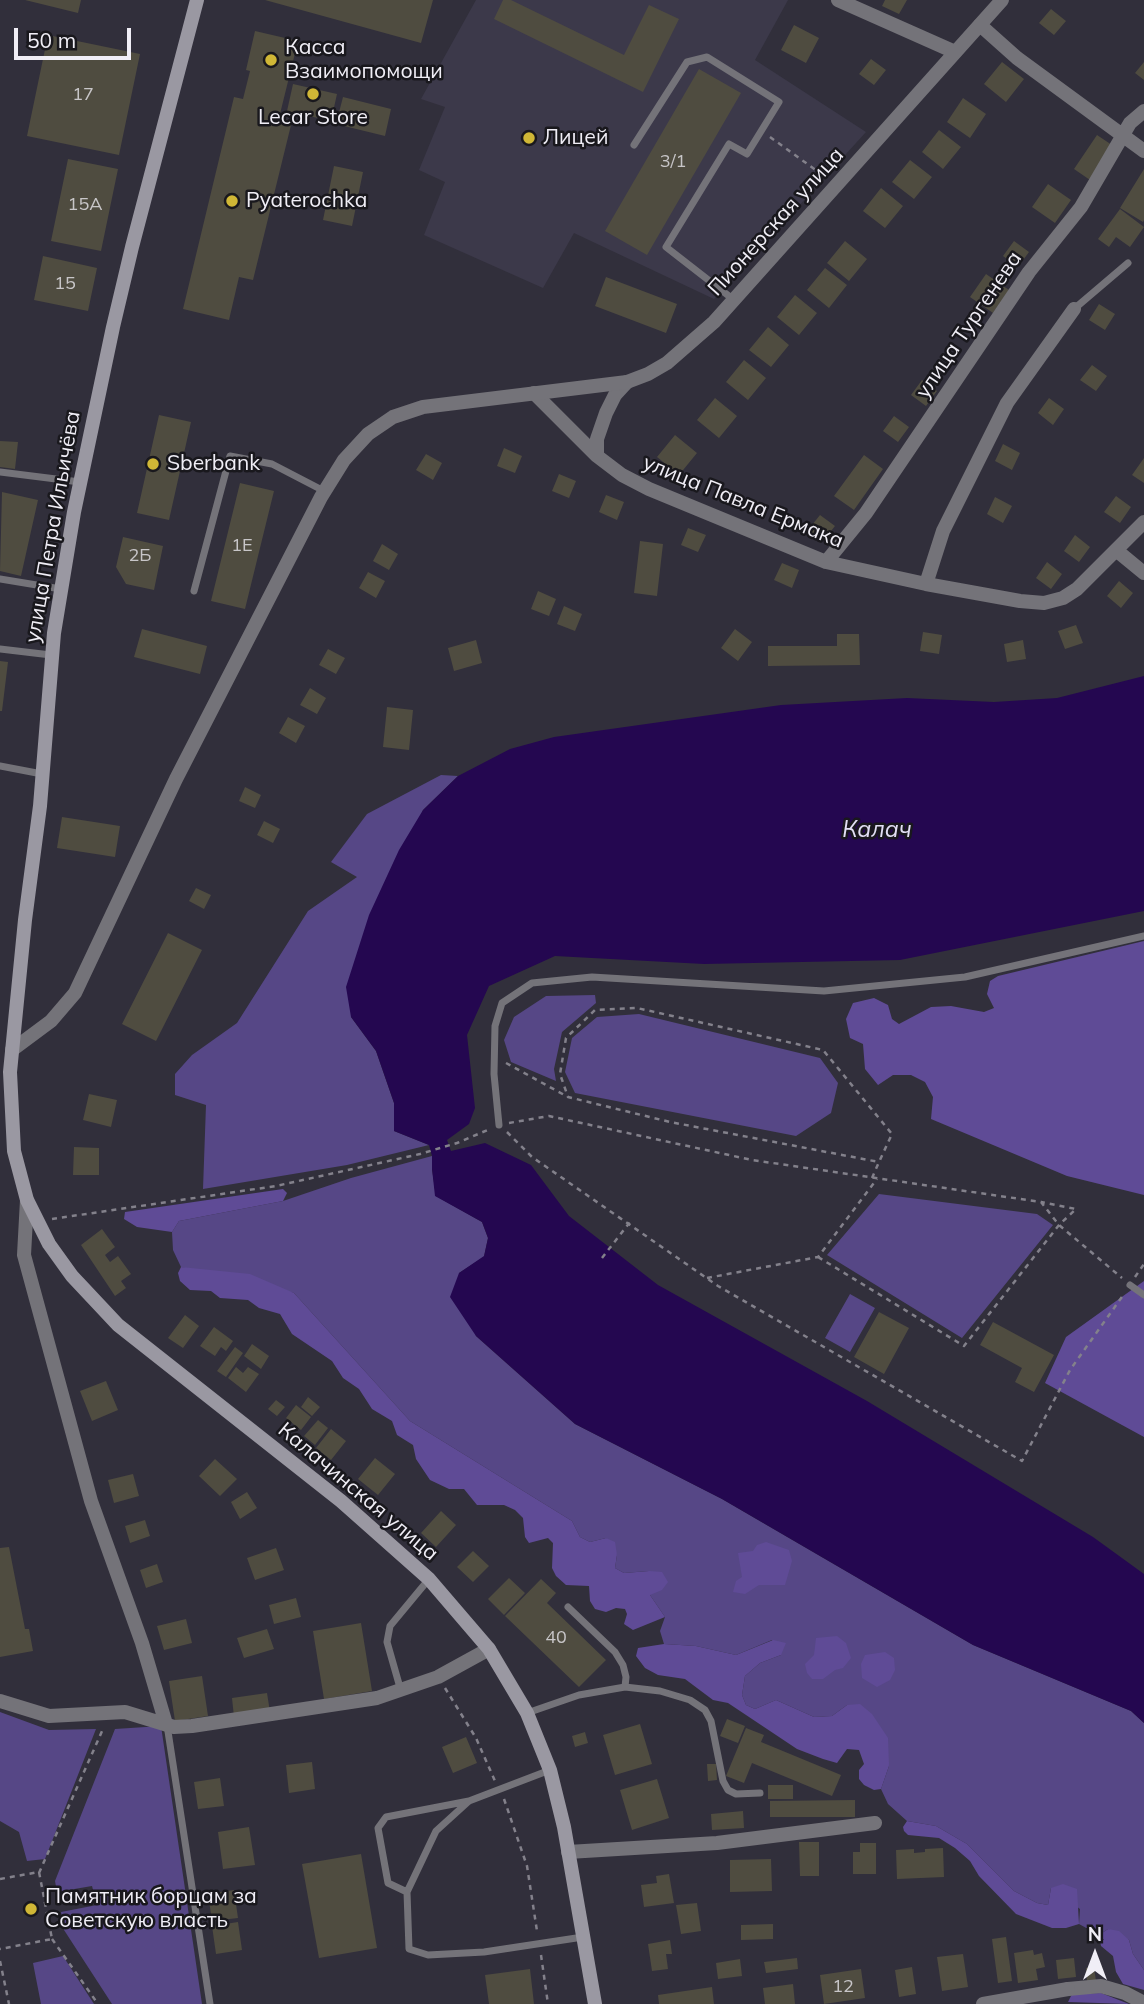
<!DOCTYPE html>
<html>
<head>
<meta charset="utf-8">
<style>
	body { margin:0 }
	#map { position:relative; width:1144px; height:2004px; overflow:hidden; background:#312f3b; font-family:Mulish,sans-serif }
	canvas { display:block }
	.north { position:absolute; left:1060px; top:1920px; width:70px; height:70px; -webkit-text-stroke:5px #19181d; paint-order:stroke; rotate:0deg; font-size:19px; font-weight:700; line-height:28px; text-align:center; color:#f0eef6 }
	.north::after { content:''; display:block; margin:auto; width:24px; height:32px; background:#f0eef6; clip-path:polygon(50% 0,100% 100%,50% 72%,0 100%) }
	.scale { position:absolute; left:14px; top:28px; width:117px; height:32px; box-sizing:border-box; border:4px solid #f0eef6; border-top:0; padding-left:9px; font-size:21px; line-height:24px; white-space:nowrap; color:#f0eef6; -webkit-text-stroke:5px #19181d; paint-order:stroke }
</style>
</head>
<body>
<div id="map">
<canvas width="1144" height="2004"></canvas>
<div class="north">N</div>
<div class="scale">50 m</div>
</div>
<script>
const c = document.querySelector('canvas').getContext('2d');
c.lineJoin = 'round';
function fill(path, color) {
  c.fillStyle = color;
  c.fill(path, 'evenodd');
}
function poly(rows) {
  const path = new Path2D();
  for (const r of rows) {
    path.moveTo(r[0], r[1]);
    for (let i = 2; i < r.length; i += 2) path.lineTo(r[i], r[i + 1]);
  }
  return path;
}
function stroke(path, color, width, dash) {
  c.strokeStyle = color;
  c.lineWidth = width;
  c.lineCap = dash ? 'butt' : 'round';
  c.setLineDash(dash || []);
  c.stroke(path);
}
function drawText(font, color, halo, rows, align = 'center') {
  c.font = font + ' Mulish,sans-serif';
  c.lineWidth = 5;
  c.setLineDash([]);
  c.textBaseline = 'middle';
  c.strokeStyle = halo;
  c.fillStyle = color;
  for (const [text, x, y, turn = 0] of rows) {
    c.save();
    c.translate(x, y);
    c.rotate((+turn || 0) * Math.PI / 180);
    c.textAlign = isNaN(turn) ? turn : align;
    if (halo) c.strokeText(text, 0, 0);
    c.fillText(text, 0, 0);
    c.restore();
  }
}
const built = poly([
	[476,0,788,0,755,60,866,132,714,299,574,233,543,288,424,235,445,182,419,170,445,107,421,99]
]);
const green = poly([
	[441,775,458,776,423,810,351,1017,376,1051,394,1103,394,1131,429,1145,347,1165,203,1189,206,1105,175,1095,175,1074,192,1055,237,1023,308,911,357,877,331,862,367,814],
	[595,995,596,1003,562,1032,554,1069,556,1081,511,1062,504,1040,514,1017,546,996],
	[639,1014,820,1058,838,1083,831,1113,796,1136,575,1093,565,1072,572,1038,597,1017],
	[432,1156,432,1169,436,1196,482,1222,488,1238,484,1257,459,1273,476,1336,575,1424,722,1499,973,1645,1131,1711,1144,1723,1144,1970,1133,1954,1129,1940,1108,1929,1099,1935,1079,1924,1080,1909,1051,1888,1048,1905,1037,1903,1014,1891,967,1844,936,1826,907,1821,888,1804,881,1789,889,1766,847,1705,832,1716,814,1717,776,1700,755,1709,746,1705,742,1695,745,1676,760,1663,781,1655,772,1640,736,1655,696,1646,664,1644,660,1631,665,1617,650,1595,649,1571,624,1573,615,1568,617,1555,606,1538,590,1542,580,1537,572,1521,410,1421,294,1293,181,1267,173,1250,172,1232,179,1221,283,1201,351,1178],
	[879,1194,1037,1214,1053,1225,962,1338,827,1255],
	[850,1294,875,1308,850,1352,825,1338],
	[0,1712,49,1730,96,1729,45,1859,27,1861,19,1832,0,1821],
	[161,1726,202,2004,112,2004,64,1930,61,1912,97,1905,92,1886,57,1892,55,1881,115,1729],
	[63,1956,94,2004,41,2004,33,1963]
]);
const forest = poly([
	[1144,941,1144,1195,1067,1176,931,1119,933,1097,925,1082,911,1075,893,1075,878,1085,865,1069,863,1044,850,1038,846,1019,853,1003,874,998,888,1005,892,1019,899,1024,931,1007,951,1006,984,1012,994,1008,987,994,990,981,998,976],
	[283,1189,287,1193,283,1201,179,1221,172,1232,137,1227,124,1219,125,1212],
	[181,1267,250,1274,294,1293,410,1421,572,1521,580,1537,590,1542,606,1538,615,1542,617,1555,615,1568,624,1573,649,1571,662,1572,668,1582,662,1590,650,1595,665,1617,633,1630,624,1624,627,1614,625,1609,616,1608,606,1612,595,1609,590,1601,589,1586,566,1585,556,1576,552,1568,553,1543,548,1538,529,1543,525,1537,523,1518,515,1510,504,1505,477,1505,464,1489,449,1489,430,1480,416,1459,413,1445,397,1435,392,1421,372,1409,359,1389,343,1378,332,1361,292,1334,280,1314,259,1308,248,1300,220,1298,211,1291,190,1290,180,1281,178,1273],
	[1144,1281,1144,1437,1045,1383,1066,1337],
	[766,1542,789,1550,792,1561,785,1585,759,1585,745,1594,733,1592,736,1581,742,1577,738,1553,753,1551,757,1545],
	[837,1636,846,1643,851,1658,843,1668,835,1670,823,1679,812,1679,807,1673,805,1664,814,1655,816,1638],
	[773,1640,786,1643,781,1655,760,1663,745,1676,742,1695,746,1705,755,1709,776,1700,814,1717,832,1716,847,1705,860,1704,872,1714,888,1738,889,1766,881,1789,874,1790,864,1785,859,1779,859,1770,864,1764,859,1750,847,1749,837,1763,823,1759,797,1749,728,1703,713,1700,685,1679,658,1675,645,1668,636,1656,638,1648,664,1644,696,1646,736,1655],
	[885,1652,894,1658,895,1670,890,1680,877,1687,862,1678,861,1664,865,1655],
	[907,1821,936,1826,967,1844,1014,1891,1037,1903,1048,1905,1051,1888,1063,1884,1077,1889,1079,1924,1066,1928,1052,1928,1016,1914,979,1876,970,1861,955,1848,939,1838,908,1835,904,1831,903,1827],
	[1108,1929,1119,1931,1129,1940,1133,1954,1144,1970,1144,1990,1123,1984,1116,1972,1113,1956,1101,1946,1099,1935],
	[1101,1993,1129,2004,1068,2002,1072,1994]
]);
const water = poly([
	[1144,676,1144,911,900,960,704,964,555,956,489,986,467,1035,475,1108,469,1124,447,1140,451,1151,485,1143,531,1165,569,1216,658,1285,867,1401,1093,1537,1144,1574,1144,1723,1131,1711,973,1645,722,1499,575,1424,476,1336,450,1297,459,1273,484,1256,488,1238,482,1222,435,1196,432,1169,432,1156,429,1145,394,1131,394,1103,376,1051,351,1017,346,987,369,915,399,850,423,810,458,776,510,749,554,737,781,705,907,698,994,702,1057,698]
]);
const building = poly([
	[25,0,81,0,78,13],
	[265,0,433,0,421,43],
	[503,0,511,0,624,55,649,5,679,19,643,92,494,19],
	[885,0,907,0,899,14,882,6],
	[1051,9,1066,21,1054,35,1039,23],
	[794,25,819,38,806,63,781,50],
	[255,31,298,41,279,118,292,121,253,280,239,277,229,320,183,309,234,97,243,99,250,71,246,70],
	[48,35,140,54,119,155,27,136],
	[871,59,886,70,874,85,859,74],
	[1002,62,1024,79,1006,102,984,84],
	[1144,62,1144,80,1135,73],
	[699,69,741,93,647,255,605,231],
	[293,84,337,94,331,121,287,111],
	[343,97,391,109,385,136,336,124],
	[963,98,986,114,970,138,947,122],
	[939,130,961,147,943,169,922,152],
	[1097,135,1112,145,1090,180,1074,169],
	[68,159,118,169,101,251,51,241],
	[910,160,932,177,914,199,892,182],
	[334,166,363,172,352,226,323,220],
	[1144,169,1144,220,1143,222,1120,208],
	[1048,184,1071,200,1055,223,1032,207],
	[881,188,903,206,885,228,863,211],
	[1120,209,1144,227,1130,247,1116,237,1109,247,1098,239],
	[845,241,867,259,849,281,827,263],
	[1014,241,1029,252,1018,267,1003,256],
	[43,256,97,268,88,311,34,300],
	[825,268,847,285,829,308,807,290],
	[986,274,1009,290,993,313,970,297],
	[606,277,677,304,666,333,595,306],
	[795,295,817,313,799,335,777,317],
	[1099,304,1115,314,1105,330,1089,320],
	[768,327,789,345,771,367,749,350],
	[744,360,766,378,748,400,726,382],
	[1092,365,1107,376,1096,391,1080,380],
	[922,380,937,391,926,406,911,395],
	[715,398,737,416,719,438,697,420],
	[1049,398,1064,409,1053,425,1038,413],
	[159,415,191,422,169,520,137,513],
	[894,416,909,427,898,442,883,431],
	[675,435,697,453,679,475,657,457],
	[0,441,18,442,15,469,0,467],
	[1003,444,1020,453,1012,470,995,461],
	[504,448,522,456,515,473,497,466],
	[426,454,442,463,433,480,416,470],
	[864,455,883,469,854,510,834,496],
	[1144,458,1144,483,1132,475],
	[559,474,576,481,569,498,552,491],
	[240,483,274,491,245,609,211,601],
	[2,492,38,500,21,576,0,571],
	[606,495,624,502,617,520,599,512],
	[1116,496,1131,507,1120,523,1104,512],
	[995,497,1012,506,1003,523,987,514],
	[820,515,835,526,823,541,808,530],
	[688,528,706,535,698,552,681,545],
	[1075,535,1090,547,1079,562,1064,551],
	[123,537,163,546,154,590,126,584,116,567],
	[640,541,663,544,657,596,634,593],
	[382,544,398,554,389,570,373,561],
	[1047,562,1062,574,1051,589,1036,578],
	[782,563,799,570,792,588,774,580],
	[368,572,385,581,376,598,359,588],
	[1119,581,1133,593,1121,608,1107,596],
	[538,591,556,599,549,616,531,609],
	[564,606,582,614,575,631,557,624],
	[1076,625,1083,643,1065,649,1058,631],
	[142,629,207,646,200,674,134,657],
	[735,629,752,642,738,661,721,648],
	[923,632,942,635,939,654,920,651],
	[837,634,859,634,860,665,768,666,768,646,837,646],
	[476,640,482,663,454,671,448,648],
	[1023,640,1026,659,1007,662,1004,644],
	[328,649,345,658,336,674,319,665],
	[0,661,8,662,2,711,0,711],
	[310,688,326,698,317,714,300,705],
	[387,707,413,710,409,750,383,747],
	[288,717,305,726,296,743,279,733],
	[245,787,261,795,255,808,239,801],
	[62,817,120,826,115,857,57,848],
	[264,821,280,829,273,843,257,835],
	[196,888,211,895,204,909,189,901],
	[168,933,202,950,156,1041,122,1024],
	[89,1094,117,1100,111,1127,83,1120],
	[74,1147,99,1148,99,1175,73,1175],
	[102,1229,115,1247,105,1255,110,1262,118,1256,131,1274,121,1281,126,1288,115,1296,81,1245],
	[879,1312,909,1328,884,1374,854,1357],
	[185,1315,199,1326,183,1348,168,1338],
	[993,1322,1054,1355,1034,1392,1015,1382,1022,1368,980,1345],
	[214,1327,233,1341,226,1351,221,1347,215,1356,200,1346],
	[252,1344,269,1356,261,1369,244,1356],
	[235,1347,243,1353,226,1377,217,1371],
	[236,1367,243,1373,248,1367,259,1374,246,1392,228,1378],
	[106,1381,118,1410,92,1421,80,1391],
	[308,1397,320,1407,312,1416,301,1407],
	[276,1400,285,1407,277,1416,268,1409],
	[296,1405,311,1417,301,1430,286,1418],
	[318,1420,328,1428,315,1445,304,1436],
	[331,1429,346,1441,331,1460,316,1448],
	[375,1458,395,1474,378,1495,358,1479],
	[215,1459,237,1479,220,1496,199,1476],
	[133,1474,139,1496,114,1503,108,1480],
	[247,1492,257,1508,240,1519,231,1502],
	[441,1511,456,1525,436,1547,421,1533],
	[145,1520,150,1536,130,1543,125,1526],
	[9,1547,25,1629,29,1629,33,1651,0,1657,0,1548],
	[276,1548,284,1570,255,1580,247,1558],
	[473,1551,489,1566,473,1582,457,1567],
	[157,1564,163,1582,146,1588,140,1570],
	[509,1578,525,1593,504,1615,488,1599],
	[541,1579,556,1593,547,1603,606,1660,579,1687,505,1616],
	[296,1598,301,1617,274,1624,269,1605],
	[186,1619,192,1643,164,1650,157,1626],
	[361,1623,372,1691,324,1699,313,1631],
	[267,1629,274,1649,244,1658,237,1638],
	[202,1676,208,1716,175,1721,169,1681],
	[267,1693,270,1712,234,1717,232,1698],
	[727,1719,745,1726,738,1743,720,1736],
	[640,1724,652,1764,615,1775,603,1735],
	[746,1728,764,1735,761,1742,841,1775,832,1796,752,1763,744,1783,726,1776],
	[585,1732,588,1743,575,1747,572,1736],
	[466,1737,477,1763,453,1773,442,1747],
	[312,1762,315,1789,289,1793,286,1765],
	[707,1764,716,1764,717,1780,708,1781],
	[220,1778,224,1806,198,1809,194,1782],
	[657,1779,669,1818,632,1830,620,1790],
	[768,1785,793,1785,793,1799,768,1799],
	[855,1800,855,1817,770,1817,770,1801],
	[743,1811,744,1828,712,1830,711,1814],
	[249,1827,255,1865,223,1869,218,1832],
	[799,1842,819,1842,819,1876,800,1876],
	[860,1843,876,1843,876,1874,853,1874,853,1852,860,1852],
	[943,1848,944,1877,897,1879,896,1850,914,1849,914,1853,925,1852,925,1849],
	[361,1854,377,1948,319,1958,302,1864],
	[771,1859,772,1891,730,1892,730,1860],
	[669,1874,674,1903,644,1907,641,1885,657,1883,656,1876],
	[234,1890,238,1918,212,1921,208,1894],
	[697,1903,701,1931,681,1934,676,1905],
	[238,1922,242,1950,216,1954,212,1926],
	[773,1924,773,1939,741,1940,741,1925],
	[1006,1937,1012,1981,998,1983,992,1939],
	[670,1940,672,1954,666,1954,668,1969,652,1971,648,1944],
	[1033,1950,1034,1955,1042,1953,1045,1967,1036,1969,1038,1980,1018,1983,1014,1953],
	[963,1954,968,1987,942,1991,937,1957],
	[797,1958,798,1969,766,1973,764,1962],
	[1074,1958,1076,1977,1058,1979,1056,1960],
	[740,1959,742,1976,718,1979,716,1963],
	[912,1967,916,1994,899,1997,895,1970],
	[1094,1967,1096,1981,1087,1981,1086,1968],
	[530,1969,534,2004,489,2004,485,1975],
	[861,1969,865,1998,824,2004,820,1975],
	[793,1984,795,2004,765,2004,763,1988],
	[712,1987,714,2004,659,2004,658,1995]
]);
const path = poly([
	[770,137,824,176],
	[506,1063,568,1097],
	[509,1123,549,1116,752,1160,1041,1202,1059,1225,1122,1278],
	[507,1132,532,1157,718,1286,1022,1461,1070,1370,1124,1294],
	[872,1178,879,1162,892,1134,823,1050,637,1008,595,1010,566,1038,560,1074,568,1097,670,1122,879,1162],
	[52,1219,276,1186,420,1154,457,1143,490,1129],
	[818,1257,964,1346,1059,1225,1076,1209,1041,1202],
	[602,1258,630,1222],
	[1135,1277,1144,1264],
	[707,1278,818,1257,877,1179],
	[445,1688,476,1738,495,1781],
	[504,1799,527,1866,537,1931],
	[39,1873,103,1729],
	[0,1879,39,1872,52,1939,0,1949],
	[52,1939,98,2004],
	[541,1955,548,2004],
	[0,1961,9,2004]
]);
const service = poly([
	[634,145,687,62,707,57,779,102,747,154,729,144,666,247,734,300],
	[1074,309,1128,263],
	[0,472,80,482],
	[0,579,61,589],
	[194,591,230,456,272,464,324,491],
	[0,649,51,655],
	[0,766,42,774],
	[499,1125,494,1074,495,1026,502,1003,532,983,592,977,824,991,965,977,1144,936],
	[1130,1285,1144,1295],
	[568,1607,615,1652,623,1665,626,1677,625,1687],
	[401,1691,387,1642,390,1626,429,1579],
	[527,1713,579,1695,625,1687,660,1691,690,1700,705,1710,711,1721,723,1781,728,1790,736,1794,760,1793],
	[167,1725,210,2004],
	[550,1770,469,1801,436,1831,407,1892,409,1949,428,1955,484,1952,583,1937],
	[407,1892,388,1883,378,1828,386,1817,469,1801]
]);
const minor = poly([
	[838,0,955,52],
	[980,25,1017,58,1144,151],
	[534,393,597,456,622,475,649,489,826,562,926,584,1020,601,1044,603,1063,598,1077,589,1144,522],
	[597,456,597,439,606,413,615,395,627,382],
	[1116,550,1144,573],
	[826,562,866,513,1029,272,1081,207,1130,123,1144,111],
	[926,584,943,531,1007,403,1074,309],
	[27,1200,24,1255,91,1501,142,1643,166,1724],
	[0,1701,49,1716,125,1712,174,1727,192,1726,377,1698,438,1677,489,1649],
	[568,1852,717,1843,875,1823],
	[1068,1989,1101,1986,1125,1993,1144,2003]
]);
const tertiary = poly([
	[12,1050,51,1021,75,993,176,779,321,497,344,460,368,434,393,417,423,407,627,382,648,374,667,363,714,322,1002,0],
	[983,2004,1068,1989]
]);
const secondary = poly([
	[197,0,132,247,113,327,74,512,54,633,40,806,25,920,10,1072,14,1151,27,1200,49,1244,72,1276,118,1325,341,1501,429,1579,489,1649,527,1713,550,1770,564,1827,595,2004]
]);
const markers = [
	[271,60,7,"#d0b736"],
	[313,94,7,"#d0b736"],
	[529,138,7,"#d0b736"],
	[232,201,7,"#d0b736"],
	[153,464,7,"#d0b736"],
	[31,1909,7,"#d0b736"]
];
const numberNames = [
	["17",83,95],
	["3/1",673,162],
	["15А",85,205],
	["15",65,284],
	["1Е",242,546],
	["2Б",140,556],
	["40",556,1638],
	["12",843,1987]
];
const poiNames = [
	["Касса",285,48],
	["Взаимопомощи",285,72],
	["Lecar Store",313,118,"center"],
	["Лицей",543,138],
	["Pyaterochka",246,201],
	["Sberbank",167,464],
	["Памятник борцам за",45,1897],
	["Советскую власть",45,1921]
];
const streetNames = [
	["Пионерская улица",776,222,-48],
	["улица Тургенева",969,325,-56],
	["улица Павла Ермака",743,502,22],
	["улица Петра Ильичёва",53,527,-80],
	["Калачинская улица",358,1492,40]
];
const waterNames = [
	["Калач",877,830]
];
fill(built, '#3c394a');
fill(green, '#564786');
fill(forest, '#5f4b96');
fill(water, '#240750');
fill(building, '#4f4c40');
stroke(path, '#83818b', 2.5, [5, 5]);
stroke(service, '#747379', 7);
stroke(minor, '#747379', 14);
stroke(tertiary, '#747379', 14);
stroke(secondary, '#9a98a2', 14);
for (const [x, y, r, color] of markers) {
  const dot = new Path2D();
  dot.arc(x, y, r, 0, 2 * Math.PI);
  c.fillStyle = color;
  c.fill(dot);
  stroke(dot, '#19181d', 2.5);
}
drawText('18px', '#c8c6c8', null, numberNames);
drawText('21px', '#f0eef6', '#19181d', poiNames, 'left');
drawText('21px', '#f0eef6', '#19181d', streetNames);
drawText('italic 23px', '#e2dff4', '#19181d', waterNames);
</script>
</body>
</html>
